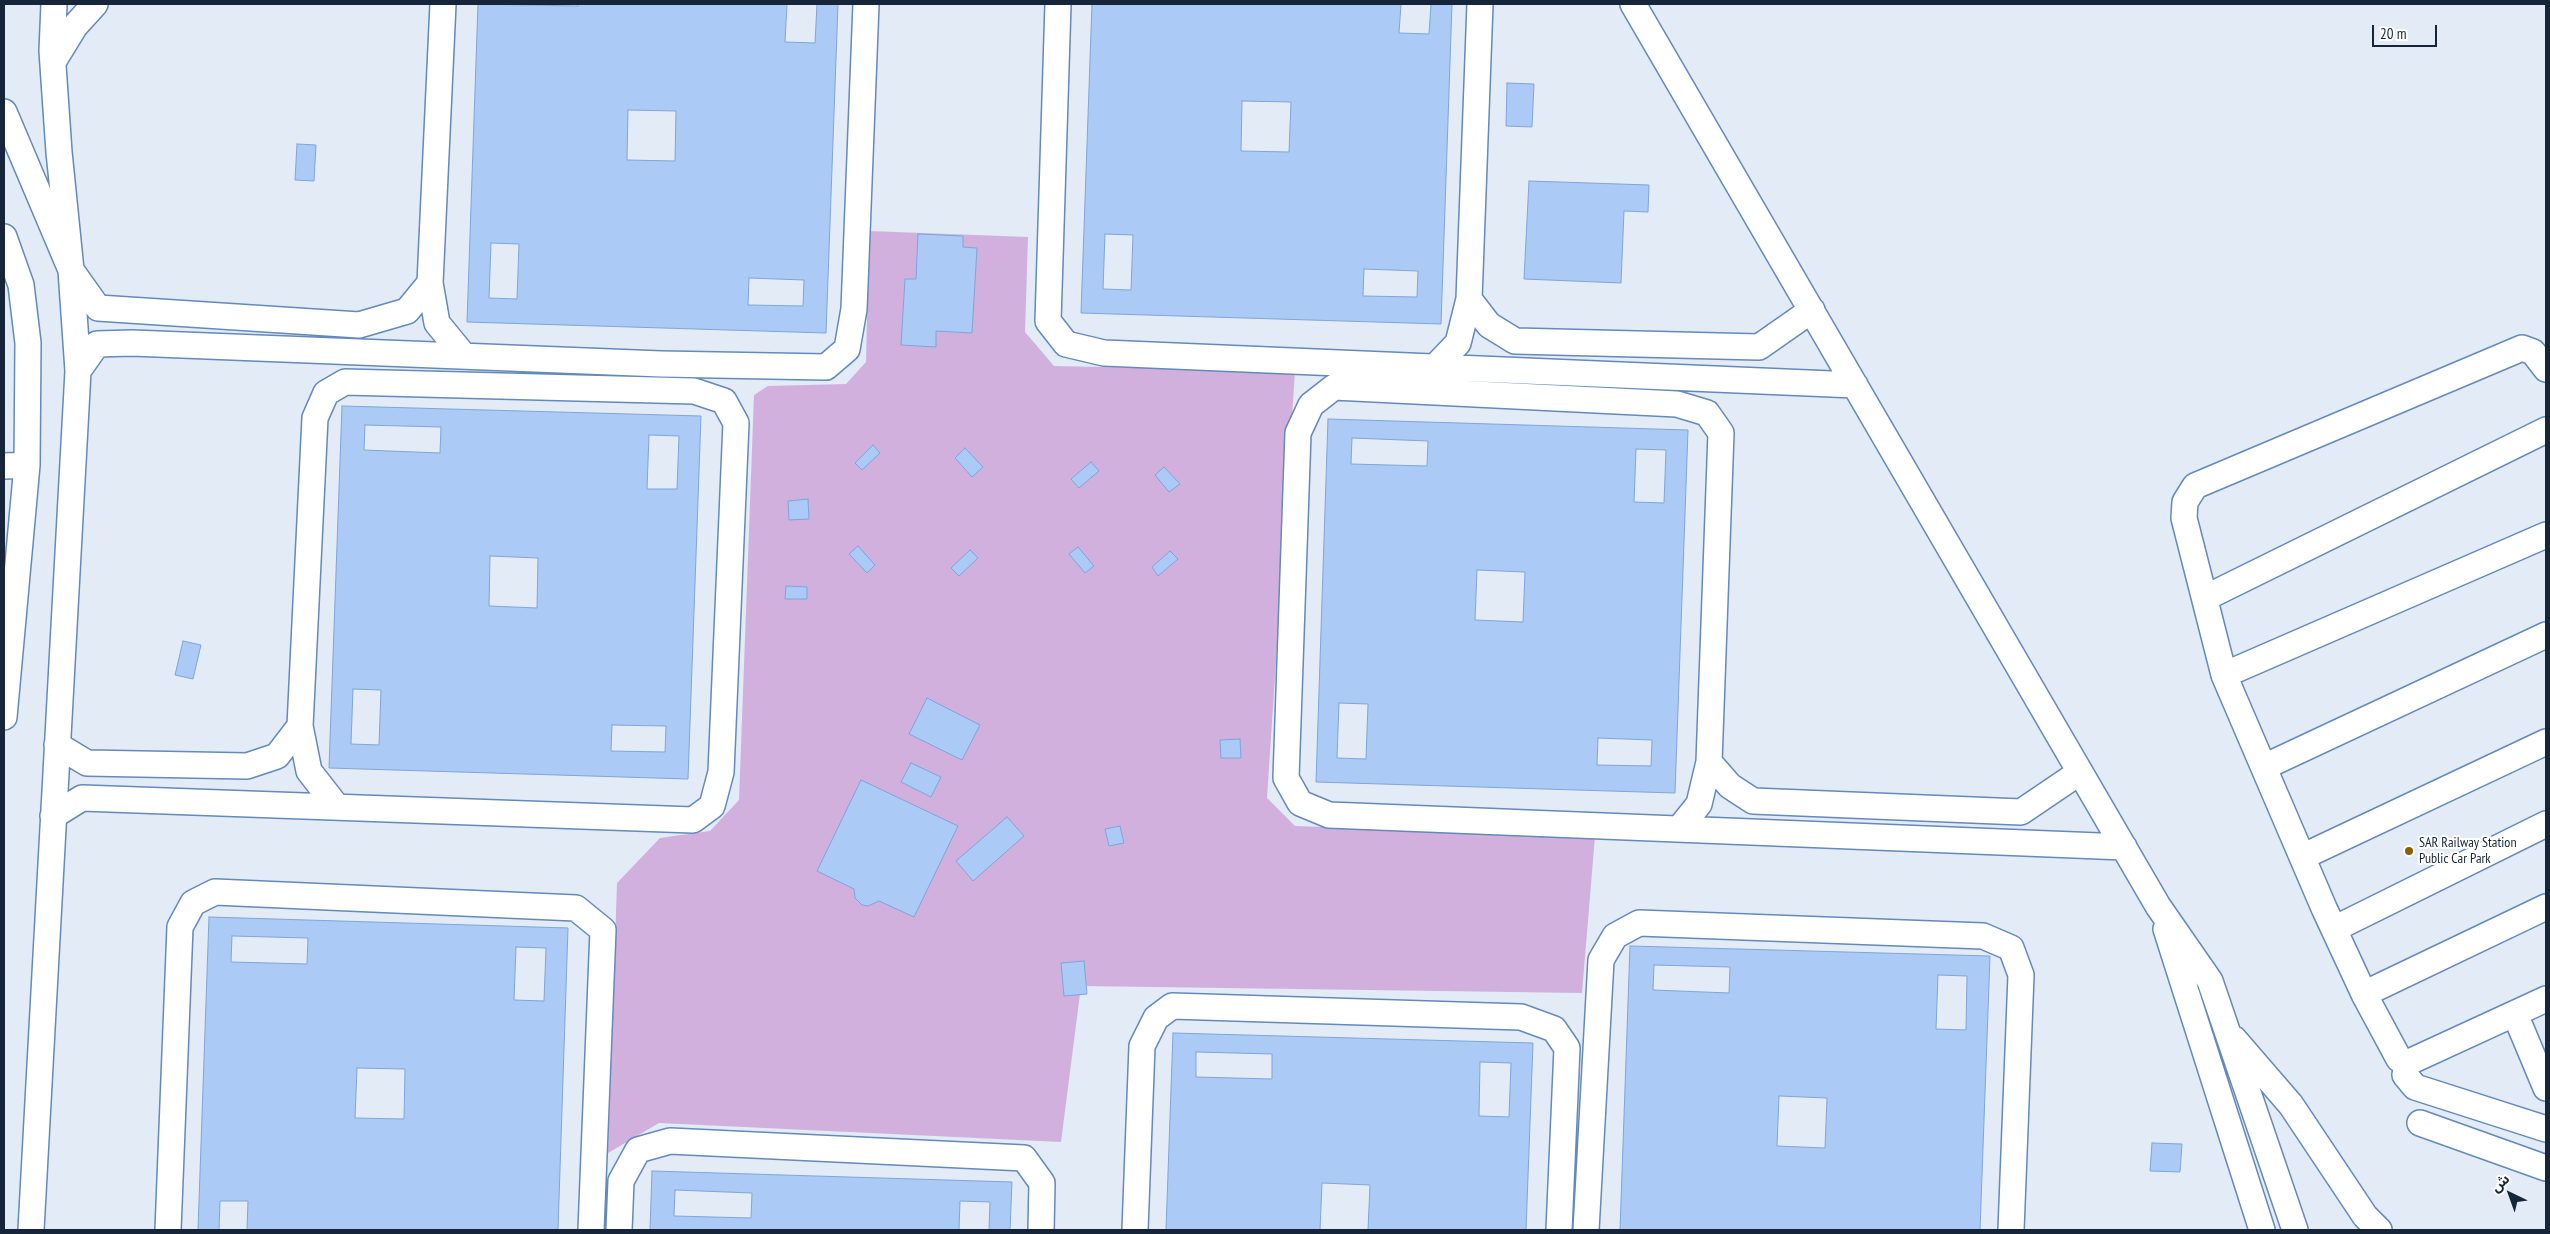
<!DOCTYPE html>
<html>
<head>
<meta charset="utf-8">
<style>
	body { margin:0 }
	#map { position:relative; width:2550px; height:1234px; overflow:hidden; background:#e2ebf6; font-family:"PT Sans Narrow","Noto Sans Arabic",sans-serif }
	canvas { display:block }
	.frame { position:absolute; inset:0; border:5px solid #16253a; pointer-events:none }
	.north { position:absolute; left:2485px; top:1169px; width:50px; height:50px; -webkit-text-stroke:4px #fff; paint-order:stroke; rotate:318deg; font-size:14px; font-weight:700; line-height:20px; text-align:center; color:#16253a }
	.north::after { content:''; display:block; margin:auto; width:18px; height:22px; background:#16253a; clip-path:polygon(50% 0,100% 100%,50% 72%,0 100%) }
	.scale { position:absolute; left:2372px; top:25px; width:65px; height:22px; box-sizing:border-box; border:2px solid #16253a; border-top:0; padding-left:6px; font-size:15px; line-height:18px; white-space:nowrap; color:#16253a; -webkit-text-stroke:4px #fff; paint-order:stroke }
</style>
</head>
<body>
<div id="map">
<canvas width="2550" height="1234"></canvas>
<div class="frame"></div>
<div class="north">ش</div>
<div class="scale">20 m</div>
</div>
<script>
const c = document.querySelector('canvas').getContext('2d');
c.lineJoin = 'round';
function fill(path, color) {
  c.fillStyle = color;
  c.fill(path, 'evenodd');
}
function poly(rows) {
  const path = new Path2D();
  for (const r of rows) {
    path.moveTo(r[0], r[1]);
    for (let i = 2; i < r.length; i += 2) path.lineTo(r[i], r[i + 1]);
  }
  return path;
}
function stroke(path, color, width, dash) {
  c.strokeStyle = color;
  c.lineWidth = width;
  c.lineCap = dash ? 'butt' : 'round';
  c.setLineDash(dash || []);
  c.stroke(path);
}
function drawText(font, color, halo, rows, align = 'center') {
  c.font = font + ' "PT Sans Narrow",sans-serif';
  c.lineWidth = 4;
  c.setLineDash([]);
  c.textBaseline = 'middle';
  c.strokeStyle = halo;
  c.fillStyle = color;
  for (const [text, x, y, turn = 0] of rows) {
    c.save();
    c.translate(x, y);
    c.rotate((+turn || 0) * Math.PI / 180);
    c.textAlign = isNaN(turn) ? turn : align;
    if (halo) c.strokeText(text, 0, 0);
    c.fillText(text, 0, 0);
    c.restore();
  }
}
const green = poly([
	[869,231,1028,237,1025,332,1054,366,1295,371,1267,798,1295,826,1595,836,1582,993,1081,986,1061,1142,659,1123,608,1153,617,883,660,838,710,831,739,800,754,395,768,386,846,384,866,362]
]);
const building = poly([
	[478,4,578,6,578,4,787,4,785,42,815,43,817,4,838,4,826,333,467,322,478,4],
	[628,110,676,111,675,161,627,160,628,110],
	[491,243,519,244,517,299,489,298,491,243],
	[749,278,804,280,803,306,748,305,749,278],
	[1092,4,1401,4,1399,33,1429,34,1431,4,1452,4,1441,324,1081,313,1092,4],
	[1242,101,1291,102,1289,152,1241,151,1242,101],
	[1105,234,1133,235,1131,290,1103,289,1105,234],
	[1364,269,1418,271,1417,297,1363,296,1364,269],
	[1507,83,1534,84,1532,127,1506,126,1507,83],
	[297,144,316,145,314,181,295,180,297,144],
	[1529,181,1649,185,1648,212,1624,211,1621,283,1524,279,1529,181],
	[918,234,963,236,963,247,977,248,972,333,936,331,936,347,901,345,905,279,916,279,918,234],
	[342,406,701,416,688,779,329,768,342,406],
	[365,425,441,427,440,453,364,450,365,425],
	[649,435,679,436,677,489,647,489,649,435],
	[490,556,538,558,537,608,489,606,490,556],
	[353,689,381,690,379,745,351,744,353,689],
	[612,725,666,726,665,752,611,751,612,725],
	[1328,419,1688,430,1675,793,1316,782,1328,419],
	[1352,438,1428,441,1427,466,1351,464,1352,438],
	[1636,449,1666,450,1664,503,1634,502,1636,449],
	[1477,570,1525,572,1523,622,1475,620,1477,570],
	[1339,703,1368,704,1366,759,1337,758,1339,703],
	[1598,738,1652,740,1651,766,1597,765,1598,738],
	[873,445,880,453,862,470,855,463,873,445],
	[965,448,983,467,972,477,955,458,965,448],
	[1091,462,1099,471,1079,488,1071,479,1091,462],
	[1164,467,1180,484,1169,492,1155,475,1164,467],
	[808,499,809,519,789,520,788,501,808,499],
	[858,546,875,565,867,573,849,554,858,546],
	[1078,547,1094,566,1085,573,1069,554,1078,547],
	[970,550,978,558,959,576,951,568,970,550],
	[1170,551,1178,559,1158,576,1152,567,1170,551],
	[786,586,807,587,807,599,785,599,786,586],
	[183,641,201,645,193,679,175,675,183,641],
	[927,698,980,725,962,760,909,734,927,698],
	[1240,739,1241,758,1221,758,1220,740,1240,739],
	[911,763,941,777,931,797,901,782,911,763],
	[861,780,958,826,914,917,879,901,868,906,862,905,855,898,854,889,817,871,861,780],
	[1007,817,1024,836,973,881,956,861,1007,817],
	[1120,826,1124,843,1109,846,1105,829,1120,826],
	[209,917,568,928,558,1230,247,1230,248,1201,220,1201,219,1230,198,1230,209,917],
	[232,936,308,938,307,964,231,962,232,936],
	[516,947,546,948,544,1001,514,1000,516,947],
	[357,1068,405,1069,404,1119,355,1118,357,1068],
	[1630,946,1990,956,1980,1230,1620,1230,1630,946],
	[1654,965,1730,967,1729,993,1653,990,1654,965],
	[1938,975,1967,976,1966,1030,1936,1029,1938,975],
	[1779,1096,1827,1098,1825,1148,1777,1146,1779,1096],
	[1084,961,1087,994,1064,996,1061,963,1084,961],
	[1173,1033,1533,1043,1526,1230,1368,1230,1370,1185,1322,1183,1320,1230,1166,1230,1173,1033],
	[1196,1052,1272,1054,1272,1079,1196,1077,1196,1052],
	[1480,1062,1511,1063,1509,1117,1479,1116,1480,1062],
	[2152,1143,2182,1144,2180,1172,2150,1171,2152,1143],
	[652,1171,1012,1182,1010,1230,989,1230,990,1202,960,1201,959,1230,650,1230,652,1171],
	[675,1190,752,1193,751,1218,674,1216,675,1190]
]);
const minor = poly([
	[54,4,52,51,59,152,71,270,98,308,359,325,407,311,430,283,443,4],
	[1058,4,1048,321,1066,344,1104,353,1855,385],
	[1480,4,1469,299,1489,325,1515,341,1759,347,1812,310],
	[1633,4,2158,906,2210,981,2295,1230],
	[53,62,75,26,95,4],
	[4,112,71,270,78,371,31,1230],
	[4,237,21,285,28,343,27,465,4,717],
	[430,283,437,323,464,356],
	[1435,367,1458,343,1469,299],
	[2546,369,2533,352,2522,348,2195,486,2185,502,2184,518,2224,675,2324,908,2364,994,2399,1059,2407,1063,2546,999],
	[78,371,97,344,132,343,661,364,826,367,847,349,854,309,866,4],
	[4,466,27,465],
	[2205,598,2546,430],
	[2224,675,2546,535],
	[300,726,309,771,337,807],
	[2264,767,2546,635],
	[2080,772,2021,812,1753,801,1730,786,1709,762,1721,433,1707,413,1677,404,1334,387,1311,405,1298,433,1286,778,1300,803,1329,815,2124,847],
	[53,816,82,798,693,820,712,806,721,772,736,423,724,401,694,391,345,382,326,393,315,418,300,726,277,756,247,766,87,763,57,745],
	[1679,829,1699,804,1709,762],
	[2302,857,2546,742],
	[2166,929,2262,1230],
	[2334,929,2546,824],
	[2364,994,2546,907],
	[2515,1014,2546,1088],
	[2234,1039,2291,1105,2365,1216,2379,1230],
	[2407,1063,2405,1075,2415,1087,2546,1129],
	[2420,1123,2546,1168],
	[168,1230,180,927,193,903,215,892,576,908,603,930,591,1230],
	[619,1230,621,1181,638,1150,670,1141,1024,1158,1042,1183,1041,1230],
	[1135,1230,1142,1046,1156,1018,1172,1006,1521,1017,1554,1029,1567,1048,1559,1230],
	[1586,1230,1601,960,1615,936,1639,923,1983,936,2011,948,2021,975,2011,1230]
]);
const markers = [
	[2409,851,5,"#8b5f02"]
];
const poiNames = [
	["SAR Railway Station",2419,843],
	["Public Car Park",2419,859]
];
fill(green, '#d1b0dd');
fill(building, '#abcaf5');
stroke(building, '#7ea5db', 1);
stroke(minor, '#6389bd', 28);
stroke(minor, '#fff', 25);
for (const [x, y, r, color] of markers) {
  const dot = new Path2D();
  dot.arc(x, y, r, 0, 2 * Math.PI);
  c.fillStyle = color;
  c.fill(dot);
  stroke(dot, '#fff', 2);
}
drawText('14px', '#16253a', '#fff', poiNames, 'left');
</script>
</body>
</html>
